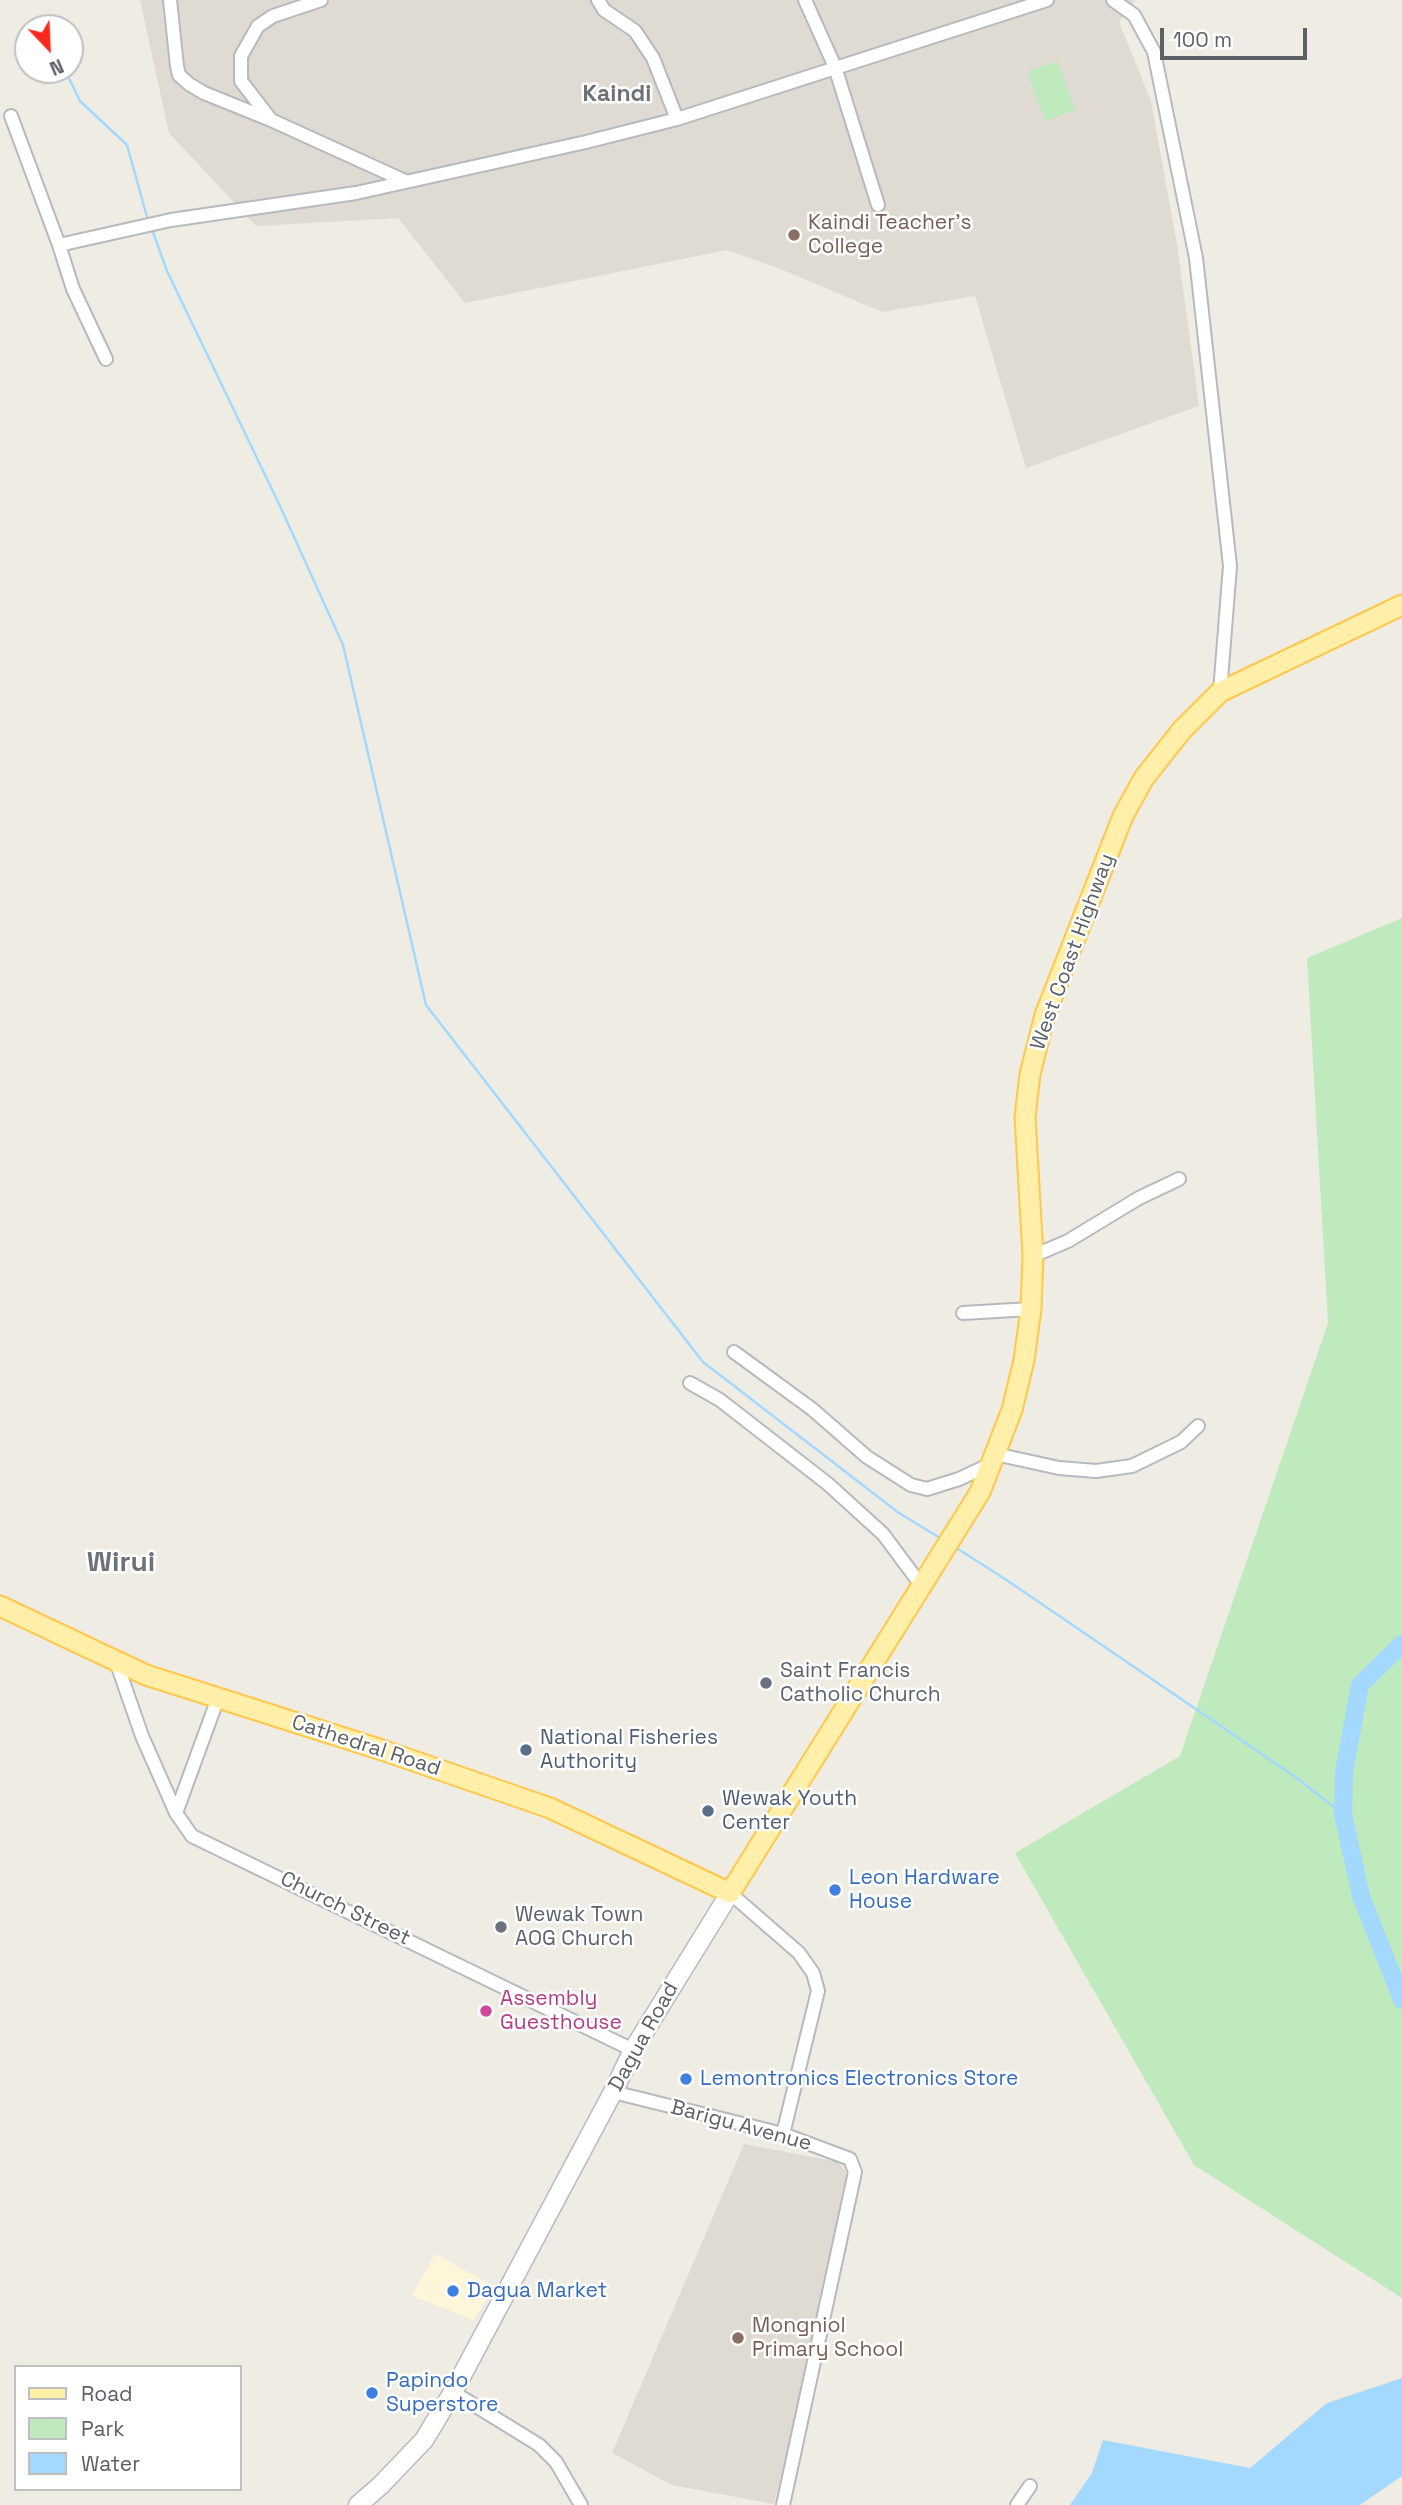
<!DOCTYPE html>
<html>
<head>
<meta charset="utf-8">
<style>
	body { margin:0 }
	#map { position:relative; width:1402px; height:2505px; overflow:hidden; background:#efece3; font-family:"Space Grotesk",sans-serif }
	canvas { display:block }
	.legend { position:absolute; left:14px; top:2365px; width:228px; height:126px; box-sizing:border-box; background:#fff; border:2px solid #bdbfc1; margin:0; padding:9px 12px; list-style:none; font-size:21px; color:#5b6065 }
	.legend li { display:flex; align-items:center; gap:14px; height:35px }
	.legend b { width:35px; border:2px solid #bdbfc1 }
	.north { position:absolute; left:14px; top:14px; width:70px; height:70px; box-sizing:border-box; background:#fff; border:2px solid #bdbfc1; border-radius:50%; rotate:157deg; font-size:19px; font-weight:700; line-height:28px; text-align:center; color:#5b6065 }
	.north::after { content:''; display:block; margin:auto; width:24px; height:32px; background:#fb291d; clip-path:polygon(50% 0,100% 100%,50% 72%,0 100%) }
	.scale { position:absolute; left:1160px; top:28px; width:147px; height:32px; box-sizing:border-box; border:4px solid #5b6065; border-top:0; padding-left:9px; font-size:21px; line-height:24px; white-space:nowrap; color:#5b6065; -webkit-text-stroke:5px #fff; paint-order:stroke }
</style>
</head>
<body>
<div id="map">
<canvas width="1402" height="2505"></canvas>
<ul class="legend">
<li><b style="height:9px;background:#ffefa8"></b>Road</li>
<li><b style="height:19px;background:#beeabd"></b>Park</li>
<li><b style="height:19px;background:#a3d9ff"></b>Water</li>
</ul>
<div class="north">N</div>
<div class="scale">100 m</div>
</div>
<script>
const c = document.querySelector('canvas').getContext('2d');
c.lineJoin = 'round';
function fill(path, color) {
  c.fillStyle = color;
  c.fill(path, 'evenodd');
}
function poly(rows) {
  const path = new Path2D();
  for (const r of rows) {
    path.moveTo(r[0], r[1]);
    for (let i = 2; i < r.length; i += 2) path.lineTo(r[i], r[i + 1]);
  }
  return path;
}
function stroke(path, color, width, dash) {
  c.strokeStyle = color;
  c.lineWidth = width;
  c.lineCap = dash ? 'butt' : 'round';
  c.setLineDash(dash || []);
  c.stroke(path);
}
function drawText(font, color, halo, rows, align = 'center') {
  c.font = font + ' "Space Grotesk",sans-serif';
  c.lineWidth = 5;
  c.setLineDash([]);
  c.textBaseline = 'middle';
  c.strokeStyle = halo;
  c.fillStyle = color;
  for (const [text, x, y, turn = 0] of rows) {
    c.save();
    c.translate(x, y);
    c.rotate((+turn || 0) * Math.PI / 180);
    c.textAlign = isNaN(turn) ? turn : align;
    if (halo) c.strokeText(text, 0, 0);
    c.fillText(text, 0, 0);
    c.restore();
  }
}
const commercial = poly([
	[435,2254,494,2286,474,2320,412,2296]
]);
const education = poly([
	[140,0,1135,0,1119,22,1151,101,1177,244,1199,406,1026,468,975,296,882,312,783,270,727,250,465,303,398,218,256,226,169,133],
	[744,2144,838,2162,846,2172,848,2180,811,2356,774,2504,672,2485,612,2453]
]);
const green = poly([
	[1057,61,1075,110,1045,121,1027,72],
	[1402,918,1402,2298,1194,2165,1015,1853,1180,1756,1328,1323,1307,958]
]);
const water = poly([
	[1402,2378,1402,2476,1360,2505,1070,2505,1092,2473,1103,2440,1250,2468,1327,2403]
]);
const stream = poly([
	[65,70,80,101,127,145,147,217],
	[153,232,167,271,280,506,343,645,426,1005,703,1362,899,1513,940,1538],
	[955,1547,1008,1581,1294,1776,1343,1814]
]);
const river = poly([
	[1402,1644,1360,1685,1344,1772,1343,1814,1361,1896,1402,2000]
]);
const street = poly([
	[170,0,177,66,179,75,189,84,204,93,271,120,405,181],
	[598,0,604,10,635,31,653,58,677,119],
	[805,0,835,67,878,205],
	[1113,0,1134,15,1154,52,1196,258,1230,566,1220,692],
	[11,116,59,245,171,220,356,193,586,142,677,119,1047,0],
	[271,120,241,81,241,56,258,26,273,16,321,0],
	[59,245,73,289,106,359],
	[1033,1256,1068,1241,1139,1198,1179,1179],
	[963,1313,1031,1309],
	[734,1352,812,1409,867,1457,911,1485,927,1489,959,1479,991,1464],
	[690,1383,720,1400,828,1484,883,1534,921,1585],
	[995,1454,1059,1468,1096,1471,1132,1466,1181,1442,1198,1426],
	[116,1661,142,1736,176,1813],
	[218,1698,176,1813,192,1836,633,2050],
	[730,1893,799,1953,813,1973,818,1991,783,2134],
	[613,2092,783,2134,850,2159,855,2172,783,2505],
	[453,2392,539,2445,556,2462,581,2505],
	[1017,2505,1030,2486]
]);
const secondary = poly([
	[358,2505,381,2485,424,2440,453,2392,613,2092,633,2050,730,1893]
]);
const primary = poly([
	[0,1606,146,1675,382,1750,550,1808,730,1893,980,1492,1012,1410,1024,1360,1031,1309,1033,1256,1025,1117,1030,1074,1045,1015,1123,816,1144,778,1182,730,1220,692,1402,605]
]);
const markers = [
	[794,235,7,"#8d6e63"],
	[766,1683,7,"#6b7280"],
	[526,1750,7,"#5c6f8a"],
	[708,1811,7,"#5c6f8a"],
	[835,1890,7,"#3f7fe0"],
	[501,1927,7,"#6b7280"],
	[486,2011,7,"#d1479c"],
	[686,2079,7,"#3f7fe0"],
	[453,2291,7,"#3f7fe0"],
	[738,2338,7,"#8d6e63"],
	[372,2393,7,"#3f7fe0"]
];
const educationNames = [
	["Kaindi Teacher's",808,223],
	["College",808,247],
	["Mongniol",752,2326],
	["Primary School",752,2350]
];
const streetNames = [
	["West Coast Highway",1073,952,-70],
	["Cathedral Road",366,1746,18],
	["Church Street",345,1909,26],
	["Dagua Road",644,2037,-61],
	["Barigu Avenue",741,2126,15]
];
const worshipNames = [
	["Saint Francis",780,1671],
	["Catholic Church",780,1695],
	["Wewak Town",515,1915],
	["AOG Church",515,1939]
];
const serviceNames = [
	["National Fisheries",540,1738],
	["Authority",540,1762],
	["Wewak Youth",722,1799],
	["Center",722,1823]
];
const shopNames = [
	["Leon Hardware",849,1878],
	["House",849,1902],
	["Lemontronics Electronics Store",700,2079],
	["Dagua Market",467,2291],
	["Papindo",386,2381],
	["Superstore",386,2405]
];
const hotelNames = [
	["Assembly",500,1999],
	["Guesthouse",500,2023]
];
const neighbourhoodNames = [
	["Kaindi",617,95]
];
const districtNames = [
	["Wirui",121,1563]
];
fill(commercial, '#fff5d8');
fill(education, '#dfdbd2');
fill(green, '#beeabd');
fill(water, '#a3d9ff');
stroke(stream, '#a3d9ff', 2.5);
stroke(river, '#a3d9ff', 18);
stroke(street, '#b6babf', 16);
stroke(secondary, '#b7bbc1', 21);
stroke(primary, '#ffc84c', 23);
stroke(street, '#fff', 12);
stroke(secondary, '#fff', 18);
stroke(primary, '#ffefa8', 19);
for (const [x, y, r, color] of markers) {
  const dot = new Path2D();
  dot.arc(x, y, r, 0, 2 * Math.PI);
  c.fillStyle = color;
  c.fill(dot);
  stroke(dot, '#fff', 2.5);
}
drawText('21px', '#785e54', '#fff', educationNames, 'left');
drawText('21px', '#5b6065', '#fff', streetNames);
drawText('21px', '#5b616d', '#fff', worshipNames, 'left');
drawText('21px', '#4e5e75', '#fff', serviceNames, 'left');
drawText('21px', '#366cbe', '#fff', shopNames, 'left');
drawText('21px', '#b23c85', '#fff', hotelNames, 'left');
drawText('bold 23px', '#6c7277', '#fff', neighbourhoodNames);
drawText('bold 28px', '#6c7277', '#fff', districtNames);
</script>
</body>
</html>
